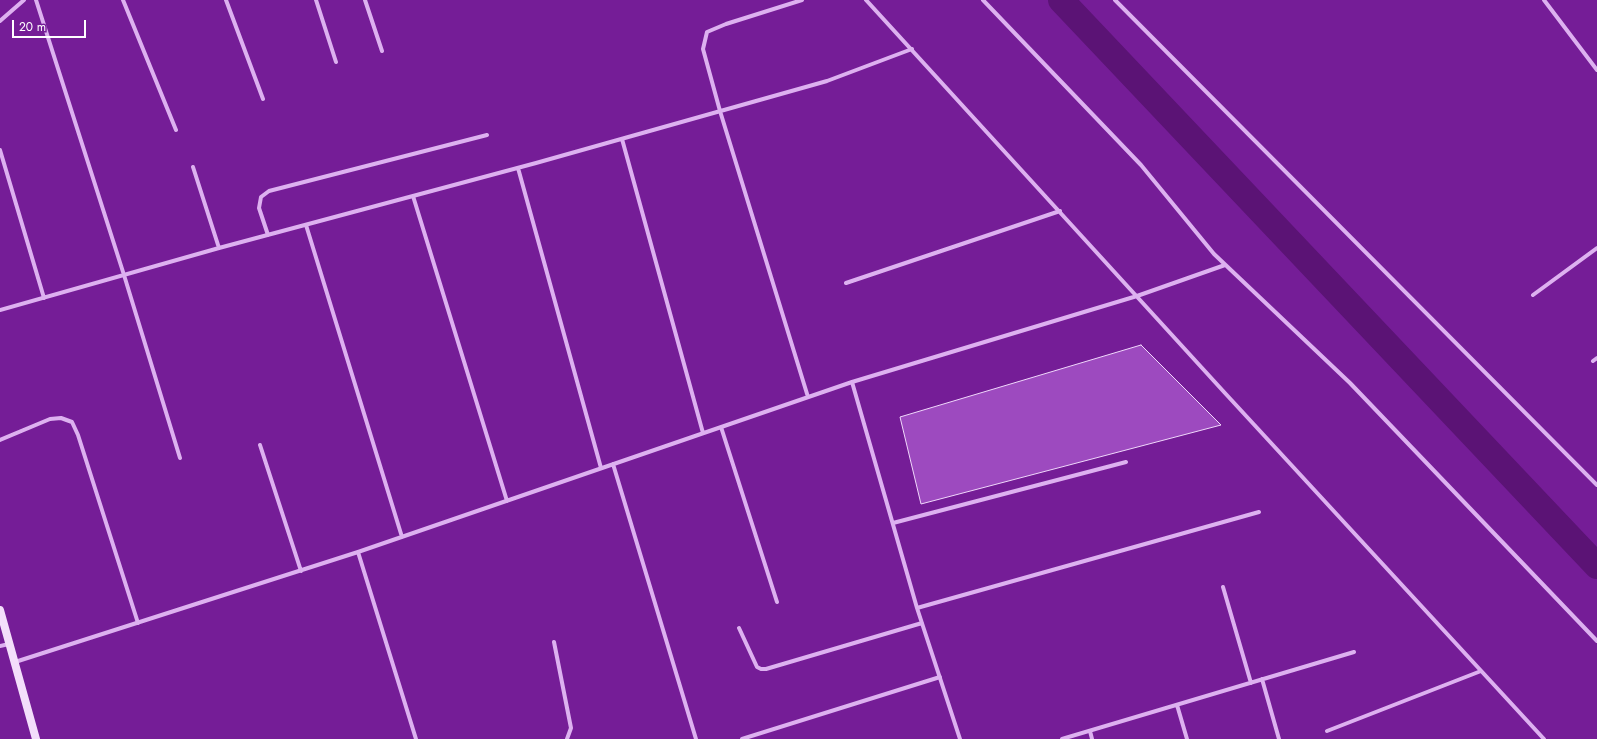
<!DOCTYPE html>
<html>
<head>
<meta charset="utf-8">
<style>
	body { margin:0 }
	#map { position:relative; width:1597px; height:739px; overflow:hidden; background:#751d97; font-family:Jost,sans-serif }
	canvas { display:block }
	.scale { position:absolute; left:12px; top:20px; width:74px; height:18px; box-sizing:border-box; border:2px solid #fff; border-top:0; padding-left:5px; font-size:12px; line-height:14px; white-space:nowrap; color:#fff; -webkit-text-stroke:3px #751d97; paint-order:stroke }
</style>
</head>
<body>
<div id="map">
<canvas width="1597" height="739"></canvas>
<div class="scale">20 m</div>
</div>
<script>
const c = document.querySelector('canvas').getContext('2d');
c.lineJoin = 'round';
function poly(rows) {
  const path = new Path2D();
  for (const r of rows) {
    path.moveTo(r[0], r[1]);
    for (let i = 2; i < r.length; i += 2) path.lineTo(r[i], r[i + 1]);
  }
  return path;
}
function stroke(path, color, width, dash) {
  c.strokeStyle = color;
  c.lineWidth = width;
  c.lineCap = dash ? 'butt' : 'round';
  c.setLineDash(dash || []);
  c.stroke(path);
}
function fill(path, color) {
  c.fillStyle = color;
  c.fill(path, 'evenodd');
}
const canal = poly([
	[1061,0,1597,566]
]);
const building = poly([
	[1141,345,1221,425,921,504,900,417,1141,345]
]);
const minor = poly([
	[36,0,124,275,180,458],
	[123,0,176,130],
	[226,0,263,99],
	[316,0,336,62],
	[365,0,382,51],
	[802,0,726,24,707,32,703,49,720,111,808,397],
	[866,0,1224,392,1544,739],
	[983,0,1141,165,1214,254,1350,383,1597,641],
	[1115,0,1597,485],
	[1544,0,1597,70],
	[0,21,24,0],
	[622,139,703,433],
	[0,150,44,298],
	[193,167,219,248],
	[518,168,601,468],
	[413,196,507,501],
	[306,225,402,537],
	[268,235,259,208,261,197,269,191,487,135],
	[846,283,1060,211],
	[1533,295,1597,248],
	[0,310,219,248,536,163,827,81,912,49],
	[1593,361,1597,358],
	[852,382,917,608,960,739],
	[721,427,777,602],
	[0,440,50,419,61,418,72,422,78,435,138,623],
	[260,445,301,571],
	[613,464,696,739],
	[893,523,1126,462],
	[358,552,416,739],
	[1223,587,1251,683],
	[917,608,1259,512],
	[739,628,757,667,761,669,766,669,922,623],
	[554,642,571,728,567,739],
	[0,646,9,644],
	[15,662,358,552,852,382,1137,296,1225,265],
	[1262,679,1279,739],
	[1177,705,1187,739],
	[1090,731,1092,739],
	[1327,731,1481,671],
	[742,739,940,677],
	[1062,739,1354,652]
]);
const secondary = poly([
	[0,610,36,739]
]);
stroke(canal, '#5b1375', 26);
fill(building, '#9d4abf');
stroke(building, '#f0d8fb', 1);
stroke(minor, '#ddb1f0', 4);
stroke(secondary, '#f3defb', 8);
</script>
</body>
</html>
